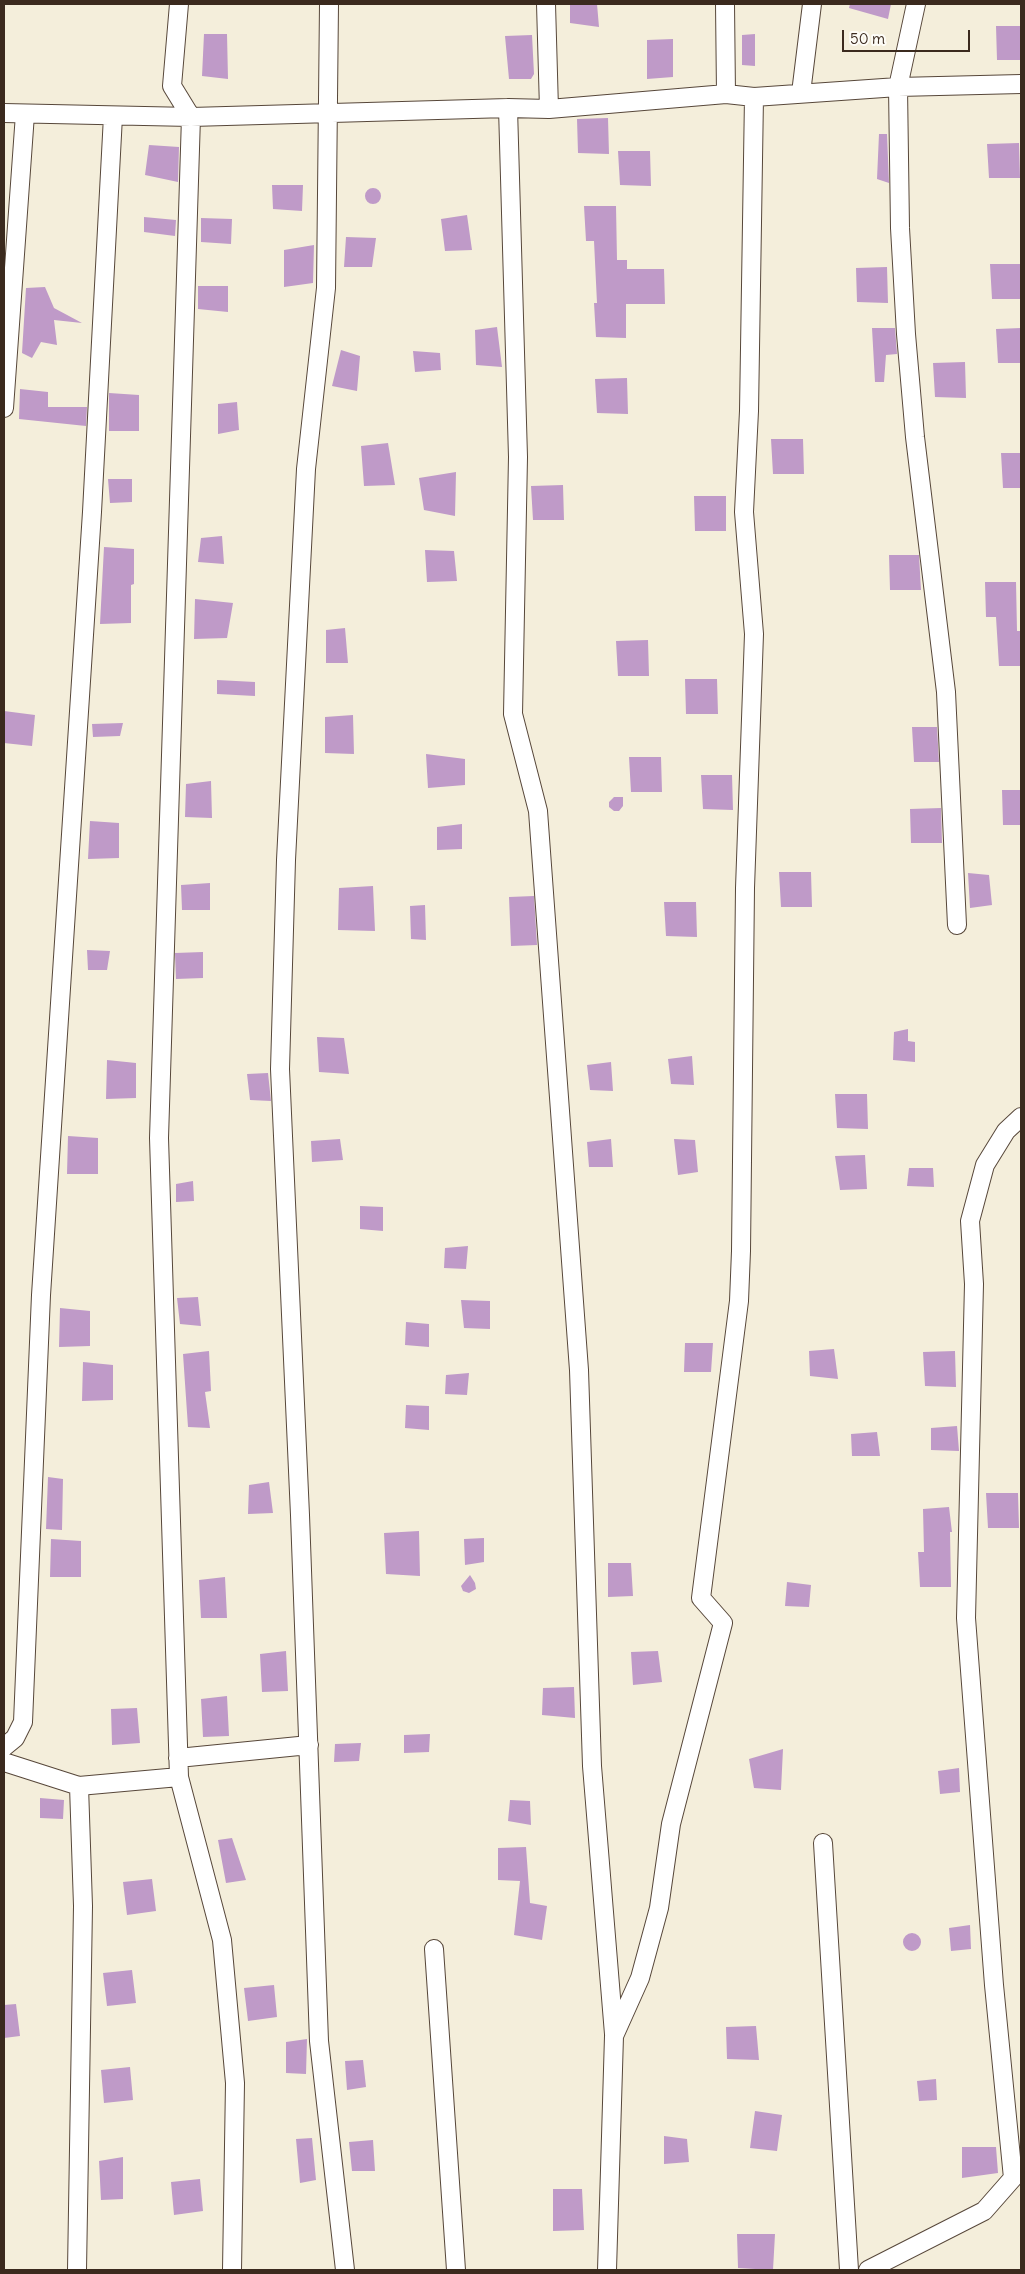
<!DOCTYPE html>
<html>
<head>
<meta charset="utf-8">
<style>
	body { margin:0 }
	#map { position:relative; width:1025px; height:2274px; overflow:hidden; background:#f4eedb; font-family:Delius,sans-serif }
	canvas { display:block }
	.frame { position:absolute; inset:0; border:5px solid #3b2a1e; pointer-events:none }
	.scale { position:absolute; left:842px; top:30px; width:128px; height:22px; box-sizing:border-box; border:2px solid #3b2a1e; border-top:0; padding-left:6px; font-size:15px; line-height:18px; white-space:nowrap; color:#3b2a1e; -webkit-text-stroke:4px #fdfcf7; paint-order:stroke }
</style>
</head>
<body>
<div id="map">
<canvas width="1025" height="2274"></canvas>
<div class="frame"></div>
<div class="scale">50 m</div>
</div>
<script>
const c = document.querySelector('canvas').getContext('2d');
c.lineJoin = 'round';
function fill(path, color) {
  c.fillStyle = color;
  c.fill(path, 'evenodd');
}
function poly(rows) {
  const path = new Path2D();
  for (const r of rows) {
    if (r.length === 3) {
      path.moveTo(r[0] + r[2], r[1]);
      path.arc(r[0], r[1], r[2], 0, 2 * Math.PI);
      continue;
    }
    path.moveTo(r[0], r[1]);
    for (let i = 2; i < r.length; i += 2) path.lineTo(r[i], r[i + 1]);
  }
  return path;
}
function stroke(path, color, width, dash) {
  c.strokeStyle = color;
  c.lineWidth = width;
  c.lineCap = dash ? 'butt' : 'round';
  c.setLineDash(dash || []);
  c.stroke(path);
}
const building = poly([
	[570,4,597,4,599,27,570,23],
	[850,4,891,4,888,19,849,8],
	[996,26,1021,26,1021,60,997,60],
	[204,34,227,34,228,79,202,76],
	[755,34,755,66,742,65,742,35],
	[532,35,534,74,531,79,509,79,505,36],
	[673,39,673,77,647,79,647,40],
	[608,118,609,154,578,153,577,119],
	[879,134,887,134,889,183,877,179],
	[1019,143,1020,178,989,178,987,144],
	[149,145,179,147,178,182,145,175],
	[618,151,650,151,651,186,620,185],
	[272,185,303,185,302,211,273,209],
	[373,196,8],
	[584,206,616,206,617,260,627,260,627,269,664,269,665,304,626,304,626,338,596,337,594,303,597,303,594,241,586,241],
	[467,215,472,250,445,251,441,219],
	[144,217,176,220,175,236,144,232],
	[201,218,232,219,231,244,201,242],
	[346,237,376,238,372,267,344,267],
	[314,245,313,283,284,287,284,250],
	[990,264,1021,264,1021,299,992,299],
	[887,267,888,303,857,302,856,268],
	[198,286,228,286,228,312,198,309],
	[45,287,54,308,82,323,54,320,57,345,41,342,32,358,22,353,26,288],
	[497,327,502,367,476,365,475,330],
	[872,328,895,328,897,354,886,355,884,382,875,382],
	[1021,328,1021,363,998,363,996,329],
	[341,350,360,356,357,391,332,386],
	[413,351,440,353,441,370,415,372],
	[965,362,966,398,935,397,933,363],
	[627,378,628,414,597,413,595,379],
	[20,389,48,392,48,407,87,407,86,426,19,419],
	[109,393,139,395,139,431,109,431],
	[237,402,239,430,218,434,218,404],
	[771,439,803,439,804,474,773,474],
	[388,443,395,485,364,486,361,446],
	[1001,453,1021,453,1021,488,1003,488],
	[456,472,455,516,424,510,419,478],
	[108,479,132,479,132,502,110,503],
	[563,485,564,520,533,520,531,486],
	[694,496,726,496,726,531,695,531],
	[222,536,224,564,198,562,201,538],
	[104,547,134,549,134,584,131,585,131,623,100,624],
	[425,550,454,551,457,581,427,582],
	[889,555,919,555,921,590,890,590],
	[985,582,1016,582,1017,631,1021,631,1021,666,999,666,996,617,986,617],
	[195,599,233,603,227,638,194,639],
	[345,628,348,663,326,663,326,630],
	[648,640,649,676,618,676,616,641],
	[685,679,717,679,718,714,686,714],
	[217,680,255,682,255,696,217,694],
	[4,711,35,715,32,746,4,743],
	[353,715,354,754,325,753,325,717],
	[123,723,120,736,93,737,92,724],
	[912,727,937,727,939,762,914,762],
	[426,754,465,759,465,785,428,788],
	[629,757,661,757,662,792,631,792],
	[701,775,732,775,733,810,703,809],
	[211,781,212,818,185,817,186,784],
	[1002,790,1021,790,1021,825,1003,825],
	[614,797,623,797,623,806,619,811,614,811,609,807,609,802],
	[941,808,942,843,911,843,910,809],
	[90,821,119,823,119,858,88,859],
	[462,824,462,849,437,850,437,827],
	[779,872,811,872,812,907,781,907],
	[968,873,989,875,992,905,970,908],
	[210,883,210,910,182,910,181,885],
	[373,886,375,931,338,930,339,888],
	[534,896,537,945,511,946,509,897],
	[664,902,696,902,697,937,666,936],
	[425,905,426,940,411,939,410,906],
	[87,950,110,951,107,970,88,970],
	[203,952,203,978,176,979,175,953],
	[908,1029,908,1041,915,1042,915,1062,893,1060,894,1032],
	[317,1037,344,1038,349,1074,319,1072],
	[692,1056,694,1085,671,1084,668,1059],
	[107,1060,136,1063,136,1098,106,1099],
	[611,1062,613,1091,590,1090,587,1065],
	[268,1073,271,1101,250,1100,247,1074],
	[835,1094,867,1094,868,1129,837,1128],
	[68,1136,98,1138,98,1174,67,1174],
	[340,1139,343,1160,312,1162,311,1141],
	[611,1139,613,1167,589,1167,587,1142],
	[674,1139,695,1140,698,1172,678,1175],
	[865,1155,867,1189,840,1190,835,1156],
	[909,1168,933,1168,934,1187,907,1186],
	[193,1181,194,1201,176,1202,176,1184],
	[360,1206,383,1207,383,1231,360,1229],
	[468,1246,466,1269,444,1268,445,1248],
	[198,1297,201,1326,180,1324,177,1298],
	[461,1300,490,1301,490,1329,464,1328],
	[60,1308,90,1311,90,1346,59,1347],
	[406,1322,429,1324,429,1347,405,1345],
	[685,1343,713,1343,711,1372,684,1372],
	[834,1349,838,1379,810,1376,809,1351],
	[209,1351,211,1391,205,1392,210,1428,188,1427,183,1354],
	[955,1351,956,1387,925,1386,923,1352],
	[83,1362,113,1365,113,1400,82,1401],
	[469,1373,467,1395,445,1394,446,1375],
	[406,1405,429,1406,429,1430,405,1428],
	[957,1426,959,1451,931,1450,931,1428],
	[877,1432,880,1456,852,1456,851,1434],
	[48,1477,63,1479,62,1530,46,1529],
	[269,1482,273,1513,248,1514,249,1485],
	[986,1493,1018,1493,1019,1528,988,1528],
	[949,1507,952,1532,950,1532,951,1587,920,1587,918,1552,924,1552,923,1509],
	[419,1531,420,1576,386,1574,384,1533],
	[484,1538,484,1562,465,1565,464,1539],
	[51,1539,81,1541,81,1577,50,1577],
	[608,1563,631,1563,633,1596,608,1597],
	[470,1575,475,1583,476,1589,469,1593,463,1591,461,1586],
	[225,1577,227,1618,201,1618,199,1580],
	[787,1582,811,1585,809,1607,785,1606],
	[286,1651,288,1691,262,1692,260,1654],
	[658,1651,662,1682,633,1685,631,1652],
	[574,1687,575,1718,542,1715,543,1688],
	[227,1696,229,1736,203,1737,201,1699],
	[137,1708,140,1743,112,1745,111,1709],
	[430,1734,429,1752,404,1753,404,1735],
	[361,1743,359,1761,334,1762,335,1744],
	[783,1749,781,1790,754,1788,749,1759],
	[959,1768,960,1792,940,1794,938,1771],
	[40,1798,64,1800,63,1819,40,1818],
	[510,1800,530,1801,531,1825,508,1821],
	[232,1838,246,1880,226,1883,218,1840],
	[526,1847,530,1903,547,1906,542,1940,514,1935,520,1881,498,1880,498,1848],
	[152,1879,156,1911,127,1915,123,1882],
	[970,1925,971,1949,951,1951,949,1928],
	[912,1942,9],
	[132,1970,136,2003,107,2006,103,1973],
	[274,1985,277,2017,248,2021,244,1988],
	[16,2004,20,2036,4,2038,4,2005],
	[756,2026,759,2060,727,2059,726,2027],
	[307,2039,306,2074,286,2073,286,2042],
	[363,2060,366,2087,347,2090,345,2061],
	[130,2067,133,2100,104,2103,101,2070],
	[936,2079,937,2100,919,2101,917,2081],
	[755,2111,782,2115,777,2151,750,2148],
	[664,2136,687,2139,689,2162,664,2164],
	[312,2138,316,2180,300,2183,296,2139],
	[373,2140,375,2171,352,2171,349,2142],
	[962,2147,996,2147,998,2173,962,2178],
	[123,2157,123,2199,101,2200,99,2161],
	[200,2179,203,2211,174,2215,171,2182],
	[553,2189,582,2189,584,2230,553,2231],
	[737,2234,775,2234,773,2270,738,2268]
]);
const minor = poly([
	[179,4,172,86,191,117,159,1138,179,1777,222,1940,235,2083,232,2270],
	[329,4,326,288,306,469,286,860,280,1069,300,1515,319,2041,345,2270],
	[546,4,549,109],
	[725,4,726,94],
	[916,4,898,87,900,228,906,334,915,437,946,692,957,925],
	[801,93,812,4],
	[508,108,518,457,513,714,538,811,579,1370,592,1766,614,2034],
	[4,113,191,117,508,108,549,109,726,94,754,97,898,87,1021,84],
	[4,408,25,114],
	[4,1747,15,1738,23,1722,41,1295,92,512,113,116],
	[178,1758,309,1745],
	[4,1762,79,1786,83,1906,77,2270],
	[79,1786,179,1777],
	[823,1843,849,2270],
	[434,1949,456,2270],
	[607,2270,614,2036,640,1978,659,1908,671,1824,723,1623,701,1598,739,1301,741,1251,745,888,754,634,744,512,749,411,754,97],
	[868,2270,984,2211,1013,2178,994,1985,966,1618,974,1284,970,1221,985,1165,1006,1131,1021,1117]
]);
fill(building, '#bf9ac8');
stroke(minor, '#57473a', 20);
stroke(minor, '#fff', 18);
</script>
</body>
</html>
